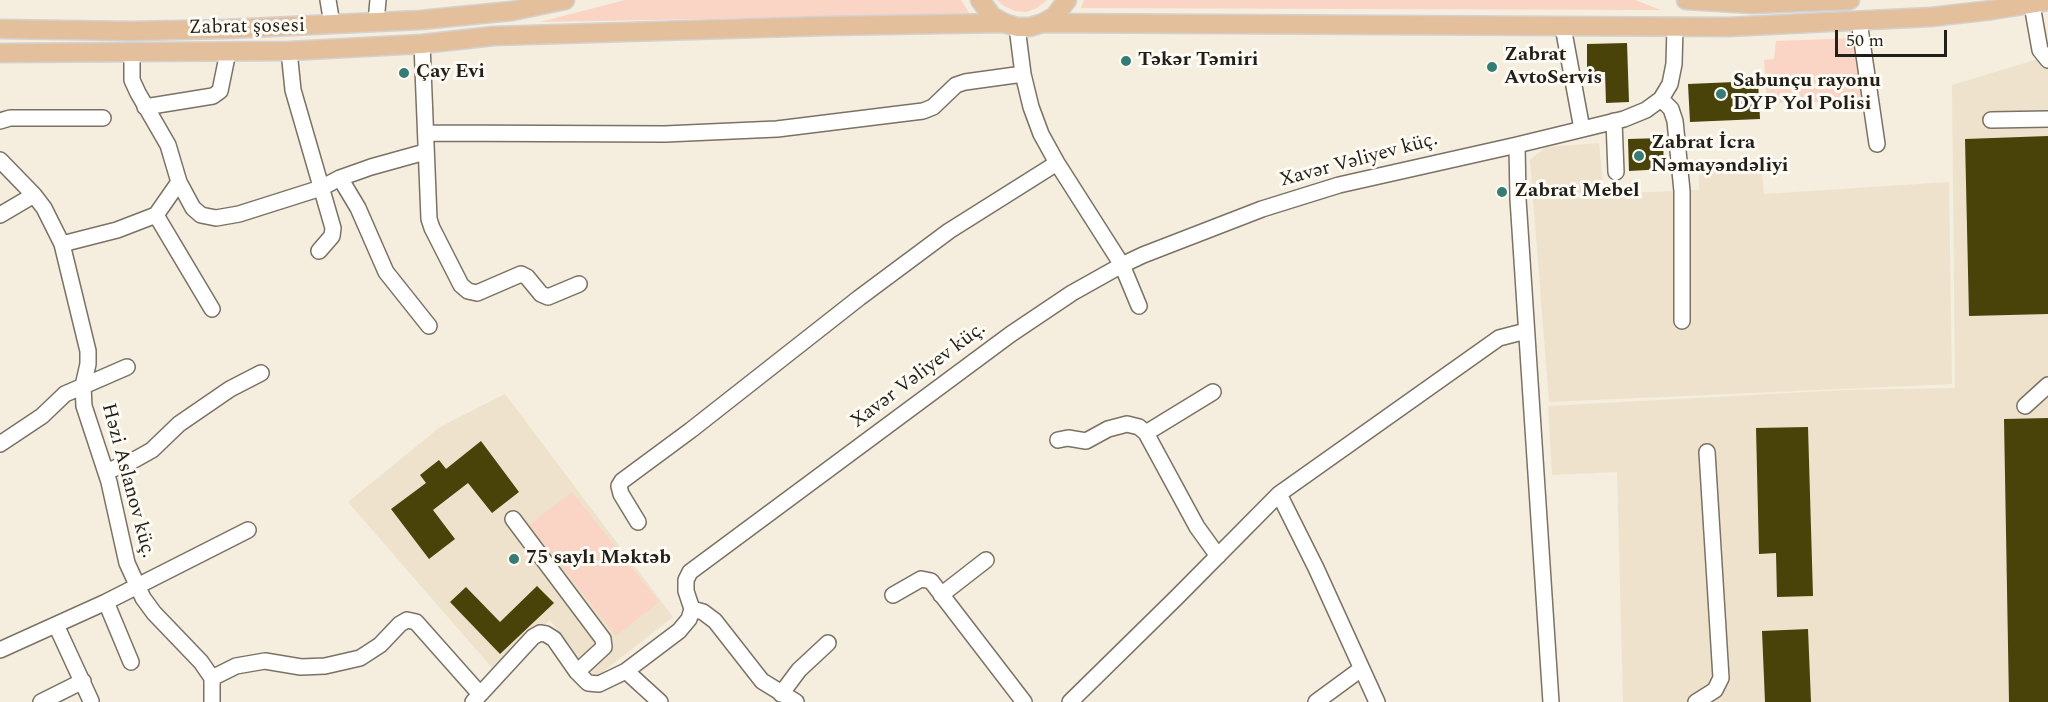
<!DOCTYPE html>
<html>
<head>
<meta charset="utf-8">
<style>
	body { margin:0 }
	#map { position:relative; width:2048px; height:702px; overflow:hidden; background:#f5eddd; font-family:Spectral,serif }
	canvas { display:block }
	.scale { position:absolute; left:1835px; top:30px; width:112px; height:27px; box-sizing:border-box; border:3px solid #211f19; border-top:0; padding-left:8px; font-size:18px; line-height:21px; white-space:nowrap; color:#211f19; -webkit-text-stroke:4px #fefbf4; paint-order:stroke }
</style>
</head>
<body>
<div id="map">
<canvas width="2048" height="702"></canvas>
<div class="scale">50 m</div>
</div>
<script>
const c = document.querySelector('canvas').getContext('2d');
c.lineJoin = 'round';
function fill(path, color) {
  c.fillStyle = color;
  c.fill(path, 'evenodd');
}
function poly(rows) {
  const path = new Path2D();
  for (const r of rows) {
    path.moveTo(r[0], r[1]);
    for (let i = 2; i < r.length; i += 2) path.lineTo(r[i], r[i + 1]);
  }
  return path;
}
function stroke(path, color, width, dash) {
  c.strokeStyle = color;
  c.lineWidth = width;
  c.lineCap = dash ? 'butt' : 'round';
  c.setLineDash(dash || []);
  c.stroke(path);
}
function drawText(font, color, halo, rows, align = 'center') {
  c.font = font + ' Spectral,serif';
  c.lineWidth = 6;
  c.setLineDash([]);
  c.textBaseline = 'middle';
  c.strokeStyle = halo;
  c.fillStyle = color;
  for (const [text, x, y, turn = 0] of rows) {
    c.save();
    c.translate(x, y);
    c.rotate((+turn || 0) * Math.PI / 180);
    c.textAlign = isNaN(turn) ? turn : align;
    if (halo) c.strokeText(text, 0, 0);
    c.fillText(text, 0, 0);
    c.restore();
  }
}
const built = poly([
	[2048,56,2048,702,1623,702,1617,472,1552,475,1548,406,1844,390,1955,388,1952,85],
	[1599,143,1604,194,1699,190,1699,166,1761,162,1764,194,1949,182,1952,384,1549,402,1530,160,1546,147],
	[505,394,673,617,595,678,550,620,493,669,348,502,440,427]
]);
const green = poly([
	[625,0,961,0,970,14,540,22],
	[997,0,1047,0,1037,8,1026,12,1015,11,1004,6],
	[1084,0,1635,0,1661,10,1081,8],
	[1856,38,1862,101,1767,103,1764,60,1774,59,1776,41],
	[572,492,659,602,616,636,529,525]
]);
const building = poly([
	[1627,43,1629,102,1606,103,1605,72,1587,72,1587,44],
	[1758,81,1760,119,1690,122,1688,84],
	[2048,136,2048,314,1969,316,1965,139],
	[1663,138,1664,169,1629,171,1628,139],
	[2048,418,2048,702,2009,702,2004,419],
	[1808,427,1813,596,1777,597,1776,553,1759,554,1756,428],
	[481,441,519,492,492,513,468,483,433,510,455,539,429,559,391,509,426,483,420,475,439,460,446,469],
	[537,586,554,603,500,654,450,602,466,587,500,622],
	[1808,629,1811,702,1765,702,1762,631]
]);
const minor = poly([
	[328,0,332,24],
	[2032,5,2040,50,2048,60],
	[1859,21,1877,144],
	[376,22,378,0],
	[1017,27,1023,74,1031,107,1041,134,1057,163,1122,265,1139,306],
	[1563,27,1582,129],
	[422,44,429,219,432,228,461,285,468,291,477,293,521,274,527,277,541,294,548,297,579,284],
	[289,51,293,90,333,228,332,236,319,251],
	[132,52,132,80,138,93,168,145,179,182,193,208,201,215,216,218,239,214,321,188,340,178,371,167,425,152],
	[1661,99,1671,109,1675,121,1682,191,1682,321],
	[145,107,213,96,220,91,228,52],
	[1991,120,2048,119],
	[0,121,10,118,103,118],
	[1614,121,1616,172],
	[426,133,665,134,777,129,923,111,933,107,956,85,965,82,1023,74],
	[0,160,34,195,44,208,62,244,88,351,88,364,83,386,84,406,109,482,127,563,143,598,154,613,201,662,212,678,212,702],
	[340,178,358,208,386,272,429,326],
	[0,215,34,195],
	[156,215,212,309],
	[62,244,117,230,156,215,179,182],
	[2025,406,2048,385],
	[1146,433,1213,392],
	[1058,440,1068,438,1086,441,1108,429,1127,424,1139,427,1146,433,1197,527,1218,556],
	[0,444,42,416,65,394,127,367],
	[106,472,136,459,152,450,179,424,230,389,261,373],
	[1279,494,1316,568,1377,702],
	[513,519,603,639,604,647,577,672],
	[638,522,621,494,619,486,622,481,691,430,859,298,949,231,1057,163],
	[893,595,921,579,931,581,1024,702],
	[941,595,986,560],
	[106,602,131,662],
	[692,609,703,612,715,621,762,681,796,702],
	[56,625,91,701],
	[0,650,106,602,248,530],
	[626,671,660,702],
	[212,678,236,666,265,661,301,667,325,666,360,658,380,645,400,624,407,620,416,622,479,693],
	[781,694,799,670,828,643],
	[41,702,83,681],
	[473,702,533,637,540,633,546,634,554,639,577,672,588,683,599,684,626,671,679,631,689,619,692,609,686,591,686,580,690,572,1011,334,1072,293,1122,265,1143,255,1262,209,1339,185,1517,145],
	[1070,702,1176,598,1279,494,1499,338,1526,331],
	[1316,702,1361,669],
	[1551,702,1518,199,1517,145,1624,119,1646,110,1661,99,1670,84,1674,64,1675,27],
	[1696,702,1715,690,1721,678,1707,452]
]);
const major = poly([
	[980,0,992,16,1004,23,1017,27,1030,27,1043,23,1055,16,1067,0],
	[1686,0,1753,4,1850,0],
	[1043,23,1728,27,1931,17,1992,10,2048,1],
	[0,29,131,31,227,29,420,20,512,11,565,0],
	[0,53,289,51,422,44,494,36,826,26,1004,23]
]);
const markers = [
	[1126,61,6,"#357c74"],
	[1492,67,6,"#357c74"],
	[404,73,6,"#357c74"],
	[1721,94,6,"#357c74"],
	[1639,156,6,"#357c74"],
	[1502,192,6,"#357c74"],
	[514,559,6,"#357c74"]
];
const streetNames = [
	["Zabrat şosesi",247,28,-1],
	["Xavər Vəliyev küç.",1359,161,-15],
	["Xavər Vəliyev küç.",919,376,-37],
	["Həzi Aslanov küç.",127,481,75]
];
const poiNames = [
	["Zabrat",1504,56],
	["AvtoServis",1504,79],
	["Təkər Təmiri",1138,61],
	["Çay Evi",416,73],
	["Sabunçu rayonu",1733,82],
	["DYP Yol Polisi",1733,105],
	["Zabrat İcra",1651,144],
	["Nəmayəndəliyi",1651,167],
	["Zabrat Mebel",1514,192],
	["75 saylı Məktəb",526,559]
];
fill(built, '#eee2cc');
fill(green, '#fad4c5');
fill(building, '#494309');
stroke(minor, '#7a7264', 18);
stroke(major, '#d3d2d1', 21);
stroke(minor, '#fff', 15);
stroke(major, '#e3bf9c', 18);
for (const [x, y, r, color] of markers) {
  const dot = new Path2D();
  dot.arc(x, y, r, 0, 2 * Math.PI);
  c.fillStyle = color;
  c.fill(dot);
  stroke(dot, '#fefbf4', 2);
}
drawText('20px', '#211f19', '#fefbf4', streetNames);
drawText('bold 20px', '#211f19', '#fefbf4', poiNames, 'left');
</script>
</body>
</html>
